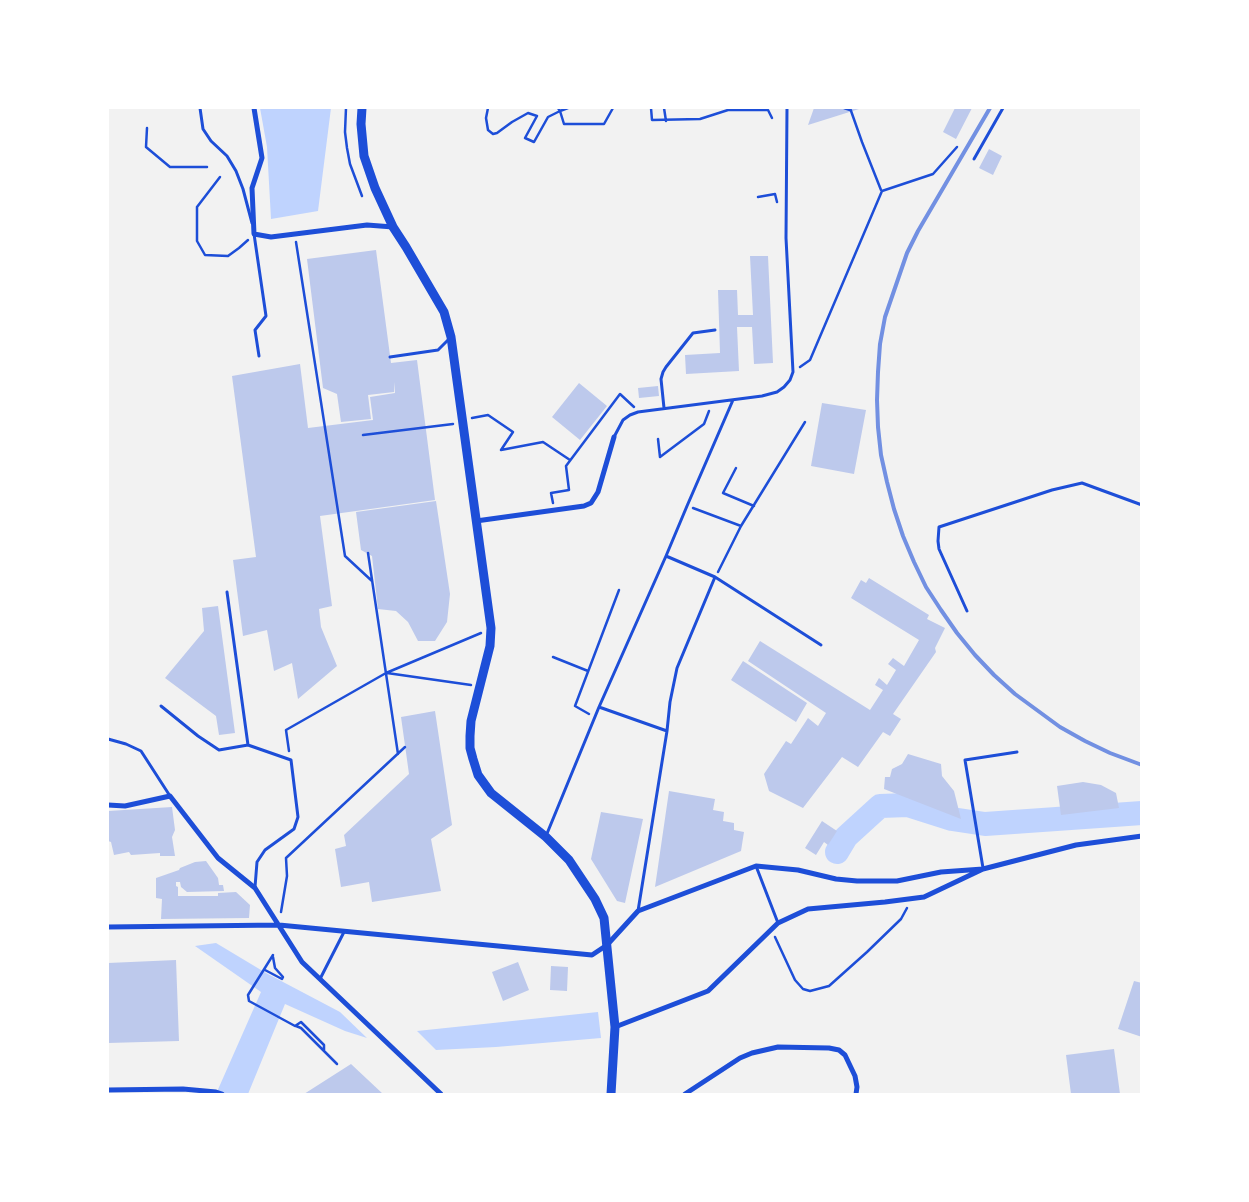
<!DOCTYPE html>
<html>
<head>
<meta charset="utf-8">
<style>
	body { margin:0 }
	#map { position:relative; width:1249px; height:1202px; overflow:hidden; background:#f2f2f2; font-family:Rubik,sans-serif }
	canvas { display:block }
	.frame { position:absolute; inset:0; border:109px solid #fff; pointer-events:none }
</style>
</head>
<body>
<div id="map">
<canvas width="1249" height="1202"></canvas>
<div class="frame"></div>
</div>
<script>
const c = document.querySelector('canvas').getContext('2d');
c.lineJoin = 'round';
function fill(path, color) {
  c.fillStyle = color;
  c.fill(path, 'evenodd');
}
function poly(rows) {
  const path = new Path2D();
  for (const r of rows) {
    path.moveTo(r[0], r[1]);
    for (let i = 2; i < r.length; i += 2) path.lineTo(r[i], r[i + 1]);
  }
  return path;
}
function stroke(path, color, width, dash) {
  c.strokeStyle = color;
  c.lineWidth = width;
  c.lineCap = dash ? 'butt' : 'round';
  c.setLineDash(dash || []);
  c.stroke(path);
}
const water = poly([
	[260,108,331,108,318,211,271,219,267,147],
	[216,943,266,973,340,1012,367,1038,345,1031,285,1004,248,1094,216,1094,261,992,195,946],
	[598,1012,601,1038,496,1047,436,1050,417,1031]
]);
const river = poly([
	[837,852,846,837,880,806,908,805,952,819,985,824,1142,813]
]);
const building = poly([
	[814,108,858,108,859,109,808,125],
	[955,108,972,108,956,139,943,132],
	[989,149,1002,156,993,175,979,168],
	[376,250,391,363,417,360,435,500,320,516,332,606,319,609,321,627,337,666,298,699,292,663,274,671,267,630,243,636,233,560,256,557,232,376,300,364,308,428,373,420,370,397,395,393,394,382,394,392,368,395,371,419,341,422,337,394,323,388,307,259],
	[750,256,768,256,773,363,754,364,752,327,737,327,739,371,686,374,685,355,720,353,718,290,737,290,738,315,753,315],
	[579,383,607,406,580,440,552,417],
	[658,386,659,396,639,398,638,388],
	[822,403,866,410,854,474,811,466],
	[436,501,450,594,447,622,435,641,418,641,408,622,396,611,378,609,372,556,361,550,356,512],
	[869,578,929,615,927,619,945,628,935,648,936,652,893,714,901,719,890,736,883,732,858,767,842,757,803,808,769,791,764,774,786,741,791,744,808,718,818,726,826,713,748,661,760,641,870,710,883,690,875,685,879,678,887,685,896,670,888,664,893,658,904,666,919,640,851,598,861,580,866,583],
	[218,606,235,733,219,735,216,716,165,678,204,631,202,608],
	[743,661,807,703,796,722,731,680],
	[435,711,452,825,431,839,441,891,372,902,369,882,341,887,335,849,346,846,344,835,409,774,401,717],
	[908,754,941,764,942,776,954,791,961,819,884,789,885,777,890,777,892,769,902,764],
	[1083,782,1101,785,1116,793,1119,808,1061,815,1057,786],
	[669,791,715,799,713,810,724,812,723,821,734,823,734,830,744,832,741,851,655,887],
	[172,807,175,830,172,837,175,856,160,856,160,853,131,855,129,852,114,855,111,842,108,841,108,811],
	[601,812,643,819,625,903,617,901,591,859],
	[822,821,837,831,828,845,824,842,816,855,805,848],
	[206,861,218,878,219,885,223,885,224,891,187,892,181,887,180,882,176,882,176,886,178,887,178,896,218,896,218,893,236,892,250,905,249,918,161,919,162,899,156,898,156,878,179,870,180,868,195,862],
	[176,960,179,1041,108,1043,108,963],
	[518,962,529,990,503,1001,492,972],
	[551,966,568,967,567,991,550,990],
	[1134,981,1142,983,1142,1037,1118,1029],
	[1114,1049,1120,1094,1071,1094,1066,1055],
	[351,1064,383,1094,304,1094]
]);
const path = poly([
	[346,108,345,132,347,148,350,164,362,196],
	[488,108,486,118,488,130,493,134,497,133,512,122,528,113,537,116,525,138,534,142,548,117,560,111,564,124,604,124,613,108],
	[558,108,560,111,568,108],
	[651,108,652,120,700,119,728,110,768,110,772,118],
	[664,108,666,121],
	[844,108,850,110],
	[850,108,862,142,881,190],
	[147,128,146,147,170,167,207,167],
	[220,177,197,207,197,241,205,255,228,256,239,248,248,240],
	[758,197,775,194,777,202],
	[296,242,345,556,372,581],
	[800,367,810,360,882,191,933,174,957,147],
	[472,418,488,415,513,432,501,450],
	[363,435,453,424],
	[658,439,660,457,704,424,709,411],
	[501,450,543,442,570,460],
	[736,468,723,493,754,506],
	[553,503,551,493,569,490,566,466,620,394,634,407],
	[693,508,741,526],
	[368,553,398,754],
	[718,572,741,526,805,422],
	[553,657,588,671],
	[387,673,471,685],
	[589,714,575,706,619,590],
	[289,751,286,730,386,673,481,633],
	[281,912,287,876,286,858,405,747],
	[775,937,795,980,803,989,810,991,829,986,867,952,901,919,907,908],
	[273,955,248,995,249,1001,295,1026,301,1022,324,1045,324,1050],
	[265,970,282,979,283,977,275,968,273,957],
	[296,1026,301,1028,337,1064]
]);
const service = poly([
	[200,108,203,129,211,141,227,156,236,171,243,189,252,223],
	[974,159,1003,108],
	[254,234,266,316,255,330,259,356],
	[390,357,438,350,449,339],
	[664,408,661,379,663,372,666,367,693,333,715,330],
	[614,437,623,420,630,415,638,412,762,396,777,392,784,387,790,380,793,372,786,238,787,108],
	[666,556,715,577,821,645],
	[227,592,248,745,291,760,298,817,294,829,265,850,257,862,255,887],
	[967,611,939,549,938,541,939,527,1052,490,1082,483,1142,505],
	[161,706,198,736,219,750,248,745],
	[599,707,667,731],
	[108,739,126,744,141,751,170,796],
	[546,836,599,707,666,556,687,506,733,400],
	[756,866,778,923],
	[983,868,965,760,1017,752],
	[638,911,667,731,670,702,677,668,715,577],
	[320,979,344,932]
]);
const minor = poly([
	[254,108,262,158,252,188,254,234,271,237,367,225,393,227],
	[476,521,584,506,591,503,598,492,614,437],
	[108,805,125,806,170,796,218,858,255,888,302,962,441,1094],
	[108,927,279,925,592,955,607,945,638,911,756,866,798,870,836,879,857,881,897,881,941,872,983,869],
	[615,1027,708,991,778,923,808,909,885,902,924,897,983,869,1076,845,1142,836],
	[108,1090,183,1089,216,1092,222,1094],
	[685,1094,740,1058,752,1053,778,1047,829,1048,839,1050,845,1055,855,1076,857,1087,856,1094]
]);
const primary = poly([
	[362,108,361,124,364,156,375,188,393,227,406,247,444,312,451,337,491,628,490,646,471,721,470,736,470,748,473,759,478,775,491,793,546,837,569,860,595,899,604,918,615,1027,611,1094]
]);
const rail = poly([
	[990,108,918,231,907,253,885,317,880,344,878,372,877,400,878,427,881,455,887,482,894,509,903,536,914,562,926,587,941,610,957,633,975,655,994,675,1015,694,1060,727,1085,741,1110,753,1142,765]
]);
fill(water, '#bfd3fe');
stroke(river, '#bfd3fe', 24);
fill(building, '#bdc9ec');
stroke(path, '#1d4ed8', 2.5);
stroke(service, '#1d4ed8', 3);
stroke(minor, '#1d4ed8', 5);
stroke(primary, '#1d4ed8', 9);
stroke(rail, '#7290e2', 4);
</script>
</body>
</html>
